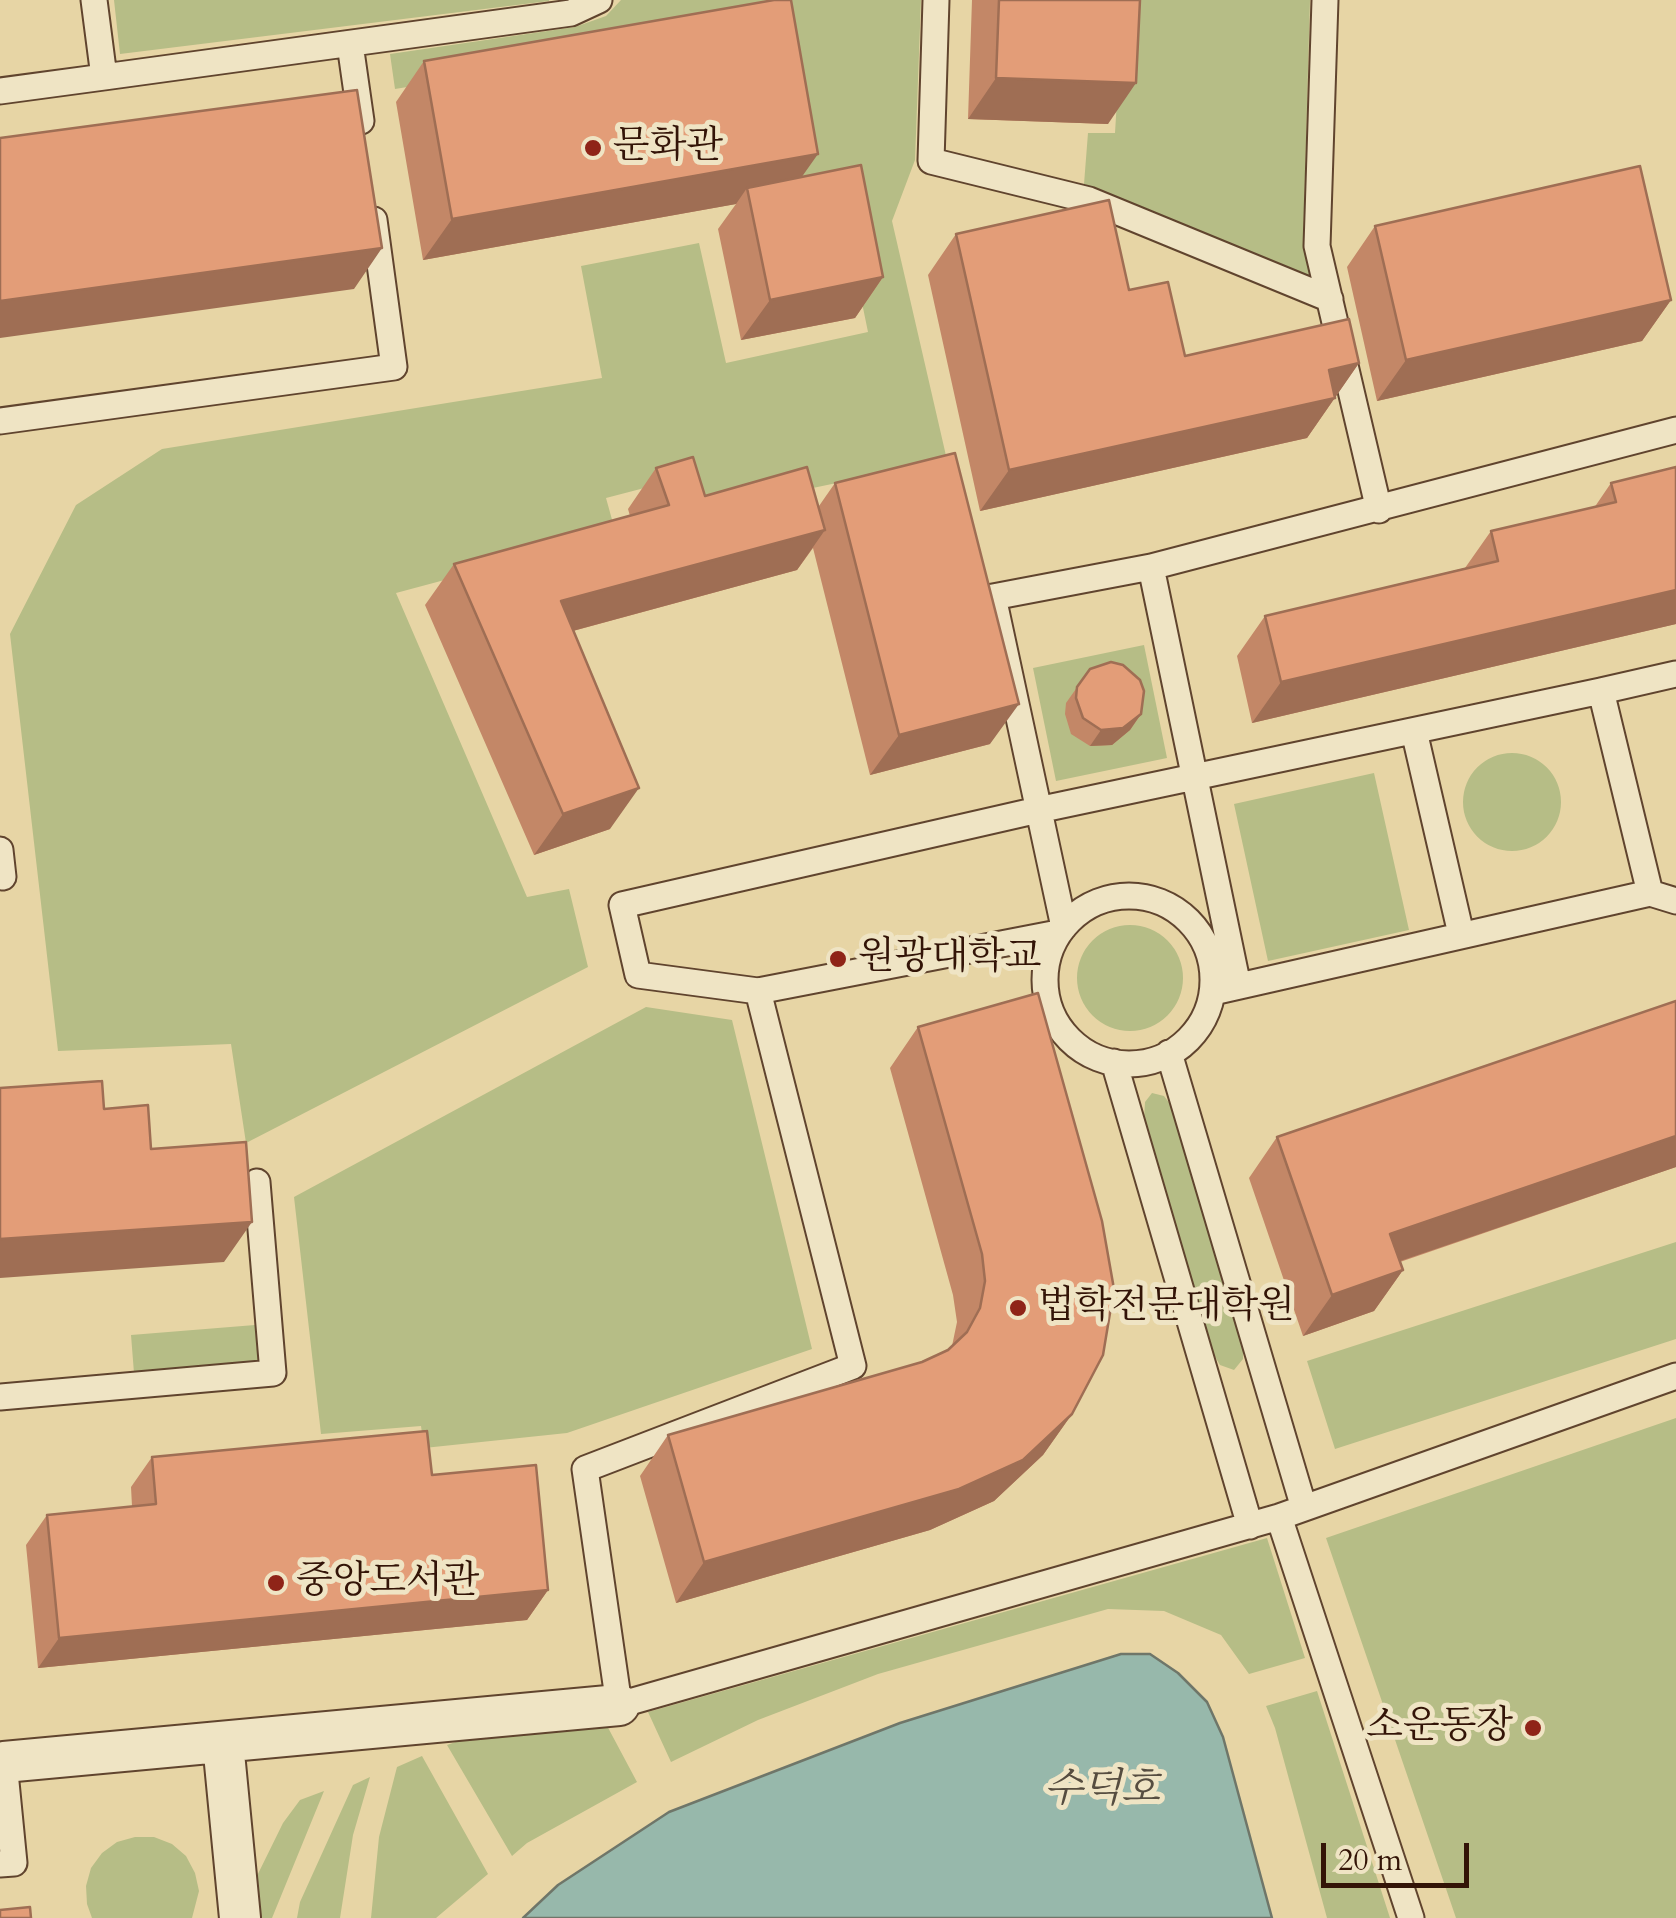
<!DOCTYPE html>
<html>
<head>
<meta charset="utf-8">
<style>
	body { margin:0 }
	#map { position:relative; width:1676px; height:1918px; overflow:hidden; background:#e7d5a5; font-family:Cardo,serif }
	canvas { display:block }
	.scale { position:absolute; left:1321px; top:1843px; width:148px; height:45px; box-sizing:border-box; border:5px solid #331407; border-top:0; padding-left:12px; font-size:30px; line-height:35px; white-space:nowrap; color:#331407; -webkit-text-stroke:8px #efe4c4; paint-order:stroke }
</style>
</head>
<body>
<div id="map">
<canvas width="1676" height="1918"></canvas>
<div class="scale">20 m</div>
</div>
<script>
const c = document.querySelector('canvas').getContext('2d');
c.lineJoin = 'round';
function fill(path, color) {
  c.fillStyle = color;
  c.fill(path, 'evenodd');
}
function poly(rows) {
  const path = new Path2D();
  for (const r of rows) {
    if (r.length === 3) {
      path.moveTo(r[0] + r[2], r[1]);
      path.arc(r[0], r[1], r[2], 0, 2 * Math.PI);
      continue;
    }
    path.moveTo(r[0], r[1]);
    for (let i = 2; i < r.length; i += 2) path.lineTo(r[i], r[i + 1]);
  }
  return path;
}
function stroke(path, color, width, dash) {
  c.strokeStyle = color;
  c.lineWidth = width;
  c.lineCap = dash ? 'butt' : 'round';
  c.setLineDash(dash || []);
  c.stroke(path);
}
function drawText(font, color, halo, rows, align = 'center') {
  c.font = font + ' Cardo,"Noto Serif KR",serif';
  c.lineWidth = 10;
  c.setLineDash([]);
  c.textBaseline = 'middle';
  c.strokeStyle = halo;
  c.fillStyle = color;
  for (const [text, x, y, turn = 0] of rows) {
    c.save();
    c.translate(x, y);
    c.rotate((+turn || 0) * Math.PI / 180);
    c.textAlign = isNaN(turn) ? turn : align;
    if (halo) c.strokeText(text, 0, 0);
    c.fillText(text, 0, 0);
    c.restore();
  }
}
const green = poly([
	[114,0,549,0,549,1,120,54],
	[621,0,921,0,915,160,892,221,947,460,688,514,675,480,606,498,616,534,396,593,527,897,569,889,588,967,246,1143,231,1044,58,1051,10,634,76,505,162,449,602,378,581,266,699,243,726,363,868,332,839,191,802,193,772,27,395,89,390,54,575,27,606,16],
	[1123,0,1310,0,1303,243,1314,278,1084,184,1088,133,1115,133],
	[1144,645,1167,758,1056,781,1033,668],
	[1512,802,49],
	[1374,773,1409,930,1268,961,1234,804],
	[1130,978,53],
	[646,1007,732,1020,812,1349,567,1433,424,1448,421,1426,321,1434,294,1197],
	[1152,1093,1164,1096,1174,1109,1243,1342,1243,1359,1234,1370,1220,1365,1211,1350,1144,1119,1145,1102],
	[1676,1242,1676,1339,1335,1449,1307,1361],
	[255,1325,258,1362,134,1373,131,1335],
	[1676,1418,1676,1918,1456,1918,1326,1538],
	[1267,1538,1305,1658,1249,1674,1221,1635,1164,1611,1108,1609,878,1674,758,1720,671,1762,648,1712],
	[1317,1691,1390,1918,1327,1918,1275,1728,1266,1706],
	[605,1722,637,1782,527,1843,512,1856,447,1745,478,1734],
	[422,1756,488,1874,436,1918,371,1918,379,1837,397,1767],
	[370,1777,353,1835,340,1918,297,1918,300,1902,353,1785],
	[324,1791,272,1918,259,1918,255,1880,283,1823,300,1800],
	[135,1837,154,1837,172,1844,186,1856,195,1873,199,1891,192,1918,92,1918,87,1904,86,1886,91,1868,102,1853,117,1842]
]);
const water = poly([
	[1121,1654,1150,1654,1178,1673,1207,1702,1223,1737,1272,1918,523,1918,558,1885,669,1812,900,1723,1121,1654]
]);
const service = poly([
	[936,0,931,161,1089,200,1330,299],
	[1325,0,1317,246,1379,510],
	[350,44,361,121],
	[104,77,571,13,599,0],
	[0,91,104,77,94,0],
	[0,421,394,367,374,220],
	[1151,567,1238,986],
	[1601,691,1676,674],
	[1414,731,1461,934],
	[0,850,3,877],
	[1129,980,84],
	[1064,927,993,597,1151,567,1676,430],
	[1058,933,758,991,853,1366,585,1469,619,1705,1279,1517,1676,1376],
	[758,991,638,975,622,905,1038,810,1601,691,1650,893,1676,901],
	[1213,992,1650,893],
	[1169,1053,1304,1508],
	[1114,1062,1250,1526],
	[0,1397,273,1373,257,1182],
	[1279,1517,1411,1918],
	[0,1864,14,1863,4,1762]
]);
const pedestrian = poly([
	[223,1743,240,1918],
	[4,1762,619,1705]
]);
const wall = poly([
	[972,0,1140,0,1108,124,968,119],
	[424,61,802,177,883,277,855,318,741,340,718,229,736,204,423,260,396,102],
	[1375,226,1671,300,1642,341,1377,401,1347,267],
	[956,234,1129,290,1185,356,1359,363,1307,438,980,511,928,275],
	[1676,467,1676,624,1252,723,1237,656,1265,616,1465,568,1491,531,1594,508,1611,483],
	[656,468,705,496,819,506,835,483,990,744,870,775,813,548,797,570,573,631,610,829,534,855,425,605,454,564,630,516,628,509],
	[1090,669,1141,714,1130,730,1112,745,1090,746,1071,734,1065,714,1066,703],
	[1676,1001,1676,1167,1400,1262,1403,1270,1374,1311,1303,1336,1249,1178,1277,1137],
	[918,1027,1072,1414,1043,1455,994,1501,930,1530,676,1603,640,1476,668,1435,922,1362,948,1350,952,1346,957,1322,953,1295,890,1068],
	[152,1457,432,1475,548,1590,527,1620,38,1668,26,1545,47,1515,132,1506,131,1487]
]);
const shadedWall = poly([
	[996,78,1136,83,1108,124,968,119],
	[818,154,789,195,747,188,736,204,423,260,452,219],
	[382,248,354,289,0,338,0,301],
	[883,277,855,318,741,340,770,300],
	[1671,300,1642,341,1377,401,1406,360],
	[1359,363,1307,438,980,511,1009,470,1329,370],
	[825,530,797,570,532,642,561,601],
	[1676,590,1676,624,1252,723,1281,682],
	[1019,704,990,744,870,775,899,735],
	[1141,714,1130,730,1112,745,1090,746,1101,730],
	[639,788,610,829,534,855,563,814],
	[1676,1136,1676,1167,1362,1274,1390,1234],
	[252,1222,224,1262,0,1278,0,1239],
	[1403,1270,1374,1311,1303,1336,1332,1295],
	[1072,1414,1043,1455,994,1501,930,1530,676,1603,704,1562],
	[548,1590,527,1620,38,1668,59,1638]
]);
const building = poly([
	[774,0,791,0,818,154,452,219,424,61,774,0],
	[999,0,1140,0,1136,83,996,78,999,0],
	[357,90,382,248,0,301,0,138,357,90],
	[861,165,883,277,770,300,747,188,861,165],
	[1640,166,1671,300,1406,360,1375,226,1640,166],
	[1109,200,1129,290,1168,282,1185,356,1349,319,1359,363,1329,370,1335,398,1009,470,956,234,1109,200],
	[955,453,1019,704,899,735,835,483,955,453],
	[693,457,705,496,807,467,825,530,561,601,639,788,563,814,454,564,669,505,656,468,693,457],
	[1676,467,1676,590,1281,682,1265,616,1498,561,1491,531,1616,502,1611,483,1676,467],
	[1111,662,1123,665,1140,680,1144,691,1141,714,1123,728,1101,730,1083,718,1076,698,1077,687,1090,669,1111,662],
	[1038,993,1102,1221,1114,1289,1103,1355,1072,1414,1023,1460,959,1489,704,1562,668,1435,922,1362,948,1350,967,1332,980,1308,985,1281,982,1254,918,1027,1038,993],
	[1676,1001,1676,1136,1390,1234,1403,1270,1332,1295,1277,1137,1676,1001],
	[102,1081,104,1109,148,1105,151,1149,246,1142,252,1222,0,1239,0,1088,102,1081],
	[427,1431,432,1475,536,1465,548,1590,59,1638,47,1515,156,1504,152,1457,427,1431],
	[30,1907,31,1918,0,1918,0,1910,30,1907]
]);
const markers = [
	[593,148,10,"#8f2418"],
	[838,959,10,"#8f2418"],
	[1018,1308,10,"#8f2418"],
	[276,1583,10,"#8f2418"],
	[1533,1728,10,"#8f2418"]
];
const poiNames = [
	["문화관",613,148],
	["원광대학교",858,959],
	["법학전문대학원",1038,1308],
	["중앙도서관",296,1583],
	["소운동장",1513,1728,"right"]
];
const waterNames = [
	["수덕호",1102,1792]
];
fill(green, '#b6bd86');
fill(water, '#97b8ab');
stroke(water, '#6f7669', 2.5);
stroke(service, '#60442e', 29);
stroke(pedestrian, '#60442e', 44);
stroke(service, '#efe4c4', 25);
stroke(pedestrian, '#efe4c4', 40);
fill(wall, '#c38767');
fill(shadedWall, '#9f6e54');
fill(building, '#e39d78');
stroke(building, '#9f6e54', 2.5);
for (const [x, y, r, color] of markers) {
  const dot = new Path2D();
  dot.arc(x, y, r, 0, 2 * Math.PI);
  c.fillStyle = color;
  c.fill(dot);
  stroke(dot, '#efe4c4', 4);
}
drawText('38px', '#331407', '#efe4c4', poiNames, 'left');
drawText('italic 40px', '#564d40', '#efe4c4', waterNames);
</script>
</body>
</html>
